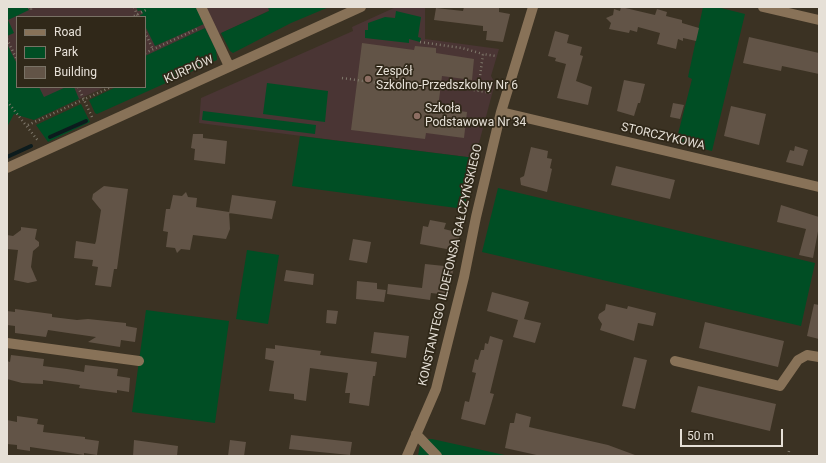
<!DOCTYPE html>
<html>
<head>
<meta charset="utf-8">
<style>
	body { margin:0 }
	#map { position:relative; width:826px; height:463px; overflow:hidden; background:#3b3223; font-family:Roboto,sans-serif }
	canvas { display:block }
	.frame { position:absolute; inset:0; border:8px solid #e6e0d7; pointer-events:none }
	.legend { position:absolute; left:16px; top:16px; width:130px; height:72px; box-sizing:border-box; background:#302819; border:1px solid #797265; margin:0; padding:5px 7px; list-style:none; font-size:12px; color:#e6e0d7 }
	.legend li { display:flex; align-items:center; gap:8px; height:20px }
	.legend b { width:20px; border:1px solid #797265 }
	.scale { position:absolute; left:680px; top:429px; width:103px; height:18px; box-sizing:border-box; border:2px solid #e6e0d7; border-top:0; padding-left:5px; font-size:12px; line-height:14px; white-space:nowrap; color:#e6e0d7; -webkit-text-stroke:3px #302819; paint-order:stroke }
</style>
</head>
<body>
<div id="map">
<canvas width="826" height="463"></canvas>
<div class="frame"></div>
<ul class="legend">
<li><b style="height:5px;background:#887258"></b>Road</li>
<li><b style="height:11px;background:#004e24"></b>Park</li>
<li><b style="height:11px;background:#625447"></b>Building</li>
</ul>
<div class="scale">50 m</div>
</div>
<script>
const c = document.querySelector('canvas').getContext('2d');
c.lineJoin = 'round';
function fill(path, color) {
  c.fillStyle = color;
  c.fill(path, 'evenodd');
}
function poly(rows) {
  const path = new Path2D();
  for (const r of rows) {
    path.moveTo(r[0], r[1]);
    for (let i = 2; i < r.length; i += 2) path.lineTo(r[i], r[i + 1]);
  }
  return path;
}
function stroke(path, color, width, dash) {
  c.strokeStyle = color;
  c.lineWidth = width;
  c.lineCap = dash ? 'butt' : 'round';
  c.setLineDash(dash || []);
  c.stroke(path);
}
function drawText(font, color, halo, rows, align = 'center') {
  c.font = font + ' Roboto,sans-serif';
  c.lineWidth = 3.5;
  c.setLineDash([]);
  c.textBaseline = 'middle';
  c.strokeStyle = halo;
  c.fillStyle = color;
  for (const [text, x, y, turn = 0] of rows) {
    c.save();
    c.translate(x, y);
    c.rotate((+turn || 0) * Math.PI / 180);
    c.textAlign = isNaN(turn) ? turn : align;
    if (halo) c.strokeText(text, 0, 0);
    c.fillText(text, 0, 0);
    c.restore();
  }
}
const education = poly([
	[7,7,277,7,145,69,145,17,17,17,17,87,105,87,34,120,7,82],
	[396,7,425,7,425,39,499,49,491,76,495,83,475,158,199,123,201,98,353,31,352,27]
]);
const green = poly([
	[7,7,27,7,29,10,8,20,14,33,7,36],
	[136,7,196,7,204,24,155,46,145,26,145,17,141,17,140,15,143,14,141,10,138,11],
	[268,7,329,7,291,23,233,53,230,51,221,33,269,11],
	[703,7,717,7,745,14,712,151,676,142,692,79,688,77],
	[396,11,421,17,418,37,421,38,420,42,409,39,409,43,365,38,365,30,368,30,368,23,385,17,395,18],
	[205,28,216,50,217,60,97,114,95,113,89,100,116,87,145,87,145,56],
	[7,44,17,64,17,87,36,88,39,87,44,97,66,87,74,87,79,99,34,120,14,114,7,127],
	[267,83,328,91,325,122,263,114],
	[81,104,90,122,48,142,36,125],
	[203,111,316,125,315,134,202,120],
	[300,136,475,158,464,209,292,186],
	[498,188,815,263,801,326,482,252],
	[247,250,279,255,268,324,236,319],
	[146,310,229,321,215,423,132,412],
	[429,439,432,439,509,456,418,456,420,445]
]);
const stream = poly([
	[50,137,86,121],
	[7,157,31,146]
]);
const building = poly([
	[464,7,499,7,499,12,510,14,503,42,486,40,487,31,483,31,483,26,434,20,436,8,463,11],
	[621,7,655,15,657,9,667,12,666,16,682,20,682,23,699,28,696,41,683,38,683,41,678,39,676,49,657,44,660,33,638,27,637,32,630,30,629,33,609,29,611,23,606,18,613,15,614,9,620,11],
	[555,31,569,35,567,43,582,47,580,55,583,56,576,81,592,87,588,105,557,98,566,64,555,61,556,58,548,56],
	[749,37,819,53,819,74,782,66,781,71,743,63],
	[362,43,414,50,415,46,436,48,436,53,474,59,472,80,442,76,438,108,467,112,464,138,426,133,425,139,351,130],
	[624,80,645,84,640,103,638,103,634,116,617,111],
	[673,103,684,105,680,119,670,117],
	[731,106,766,114,759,145,724,136],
	[193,134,203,134,203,138,227,141,225,164,194,160,195,149,191,148],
	[795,146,808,150,803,166,786,162,790,150,794,151],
	[531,147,548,151,547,158,552,159,550,168,552,169,547,192,521,185,520,178,524,176],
	[616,166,675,180,670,199,611,185],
	[104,186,128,189,117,269,114,269,111,287,95,285,98,267,92,266,93,260,74,258,76,241,95,244,96,241,101,210,92,199,93,194],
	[186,192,188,197,197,198,196,207,229,212,230,229,226,239,193,235,190,250,181,249,177,253,175,248,166,247,168,232,163,231,166,209,170,209,173,195,182,196],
	[232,195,276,201,272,219,229,213],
	[781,205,819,217,819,226,813,258,799,255,806,229,777,222],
	[430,220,446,223,444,229,460,233,457,251,420,244,423,226,428,227],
	[21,227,37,229,35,239,39,242,39,246,33,251,31,267,37,281,28,283,14,280,18,250,7,249,7,235,13,236,21,230],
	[353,239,371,242,367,263,349,260],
	[425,264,454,267,448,295,431,293,430,300,387,294,388,284,422,288],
	[286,270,314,274,313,285,284,281],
	[357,281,377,283,377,289,386,290,384,302,356,299],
	[492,292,529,302,524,319,541,323,535,343,513,337,518,320,487,311],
	[606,304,627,309,628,306,656,313,653,326,638,323,634,341,600,330,602,324,598,318,599,314,605,310],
	[814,304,819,305,819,339,807,336],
	[15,309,52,314,52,317,77,320,88,319,126,323,126,326,137,328,135,342,121,340,120,347,88,342,96,337,68,333,48,330,46,337,15,333,15,326,7,325,7,311,15,312],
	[327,310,338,311,336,324,326,323],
	[705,322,784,341,778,367,699,348],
	[374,332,409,336,406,358,371,353],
	[490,336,503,340,490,393,494,394,485,425,461,419,465,401,469,402,476,373,472,372,475,359,478,360,481,350,484,350,485,343,488,344],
	[275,345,321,351,320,355,377,362,375,376,373,376,369,406,349,403,350,393,345,393,348,373,310,368,306,401,294,399,294,394,269,391,274,361,265,359,266,348,275,349],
	[11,355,44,359,43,366,67,369,84,372,85,365,118,369,117,376,130,378,129,392,117,390,117,393,79,388,80,385,43,380,43,384,22,383,7,379,7,361,10,362],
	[634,357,647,360,635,409,622,406],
	[698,386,776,404,770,431,691,412],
	[516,413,531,417,529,427,608,445,635,455,634,456,541,456,505,448,510,423,514,423],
	[17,416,38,419,37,424,44,425,43,432,85,437,85,439,99,441,97,455,84,453,84,455,30,447,30,451,17,449,17,445,7,444,7,420,17,422],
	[291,435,352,442,350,455,289,449],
	[134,440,178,446,177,456,133,456],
	[230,440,246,442,244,456,228,456]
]);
const path = poly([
	[29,7,31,10,31,7],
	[134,7,138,17],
	[134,16,148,9],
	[145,32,153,50],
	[7,39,17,60],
	[420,42,462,48,483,54],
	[145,53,199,28],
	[342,78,399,86],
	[446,86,493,93],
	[78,87,92,117],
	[478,91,483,54,496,56],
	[7,101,39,142],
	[28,125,111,87],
	[788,456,789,451]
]);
const minor = poly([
	[201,7,229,66],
	[763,7,819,20],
	[501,112,819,187],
	[7,168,361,7],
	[7,343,139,361],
	[675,361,780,386,798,360,807,355,819,357],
	[416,434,437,456],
	[407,456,436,389,464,277,476,217,501,112,533,7]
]);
const markers = [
	[368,79,4,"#8d6e63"],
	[417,116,4,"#8d6e63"]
];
const streetNames = [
	["KURPIÓW",189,70,-24],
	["STORCZYKOWA",663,137,13],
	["KONSTANTEGO ILDEFONSA GAŁCZYŃSKIEGO",451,265,-77]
];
const poiNames = [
	["Zespół",376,72],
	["Szkolno-Przedszkolny Nr 6",376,86],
	["Szkoła",425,109],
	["Podstawowa Nr 34",425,123]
];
fill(education, '#4a3534');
fill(green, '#004e24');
stroke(stream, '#0c1b1d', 4);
fill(building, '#625447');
stroke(path, '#7f786b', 2.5, [1, 3]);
stroke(minor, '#887258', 10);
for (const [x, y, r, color] of markers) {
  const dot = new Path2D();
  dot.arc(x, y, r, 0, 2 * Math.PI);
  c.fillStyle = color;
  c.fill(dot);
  stroke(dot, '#302819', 1.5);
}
drawText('12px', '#e6e0d7', '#302819', streetNames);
drawText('12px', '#e6e0d7', '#302819', poiNames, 'left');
</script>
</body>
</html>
